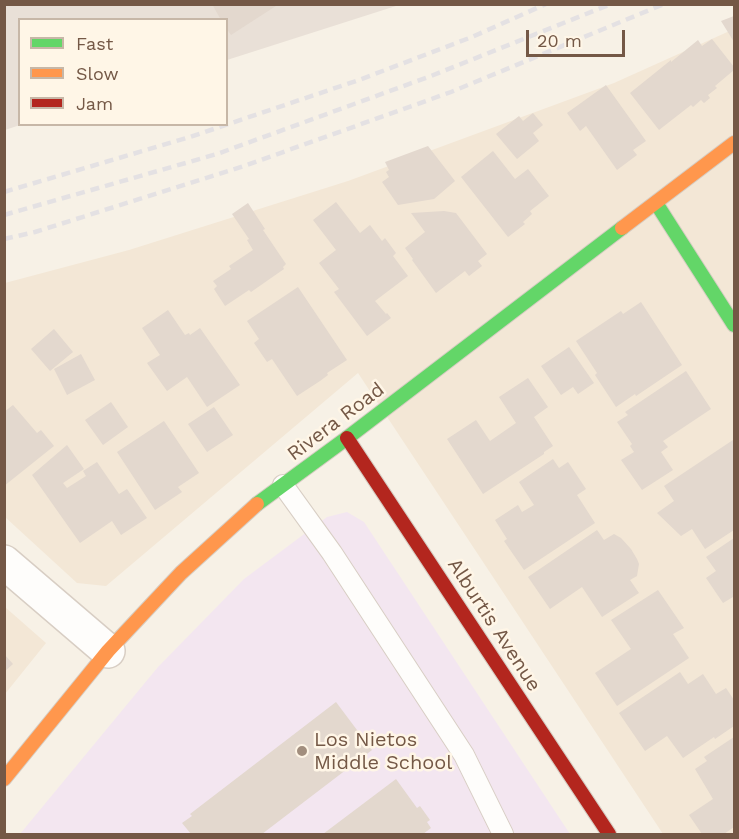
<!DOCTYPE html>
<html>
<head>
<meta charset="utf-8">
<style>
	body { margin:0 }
	#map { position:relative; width:739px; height:839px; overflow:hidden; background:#f7f1e6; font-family:"Work Sans",sans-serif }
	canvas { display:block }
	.frame { position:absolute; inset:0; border:6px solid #745846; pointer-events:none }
	.legend { position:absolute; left:18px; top:18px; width:210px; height:108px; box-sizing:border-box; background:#fff6e7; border:2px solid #c7b7a7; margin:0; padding:8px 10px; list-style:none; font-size:18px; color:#745846 }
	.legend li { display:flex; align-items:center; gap:12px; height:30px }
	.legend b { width:30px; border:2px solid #c7b7a7 }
	.scale { position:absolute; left:526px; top:30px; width:99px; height:27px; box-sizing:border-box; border:3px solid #745846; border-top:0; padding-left:8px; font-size:18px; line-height:21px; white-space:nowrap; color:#745846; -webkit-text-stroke:4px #fff6e7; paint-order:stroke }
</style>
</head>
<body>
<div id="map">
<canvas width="739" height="839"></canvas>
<div class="frame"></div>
<ul class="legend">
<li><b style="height:8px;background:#63d668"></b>Fast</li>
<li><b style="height:8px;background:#ff974d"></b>Slow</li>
<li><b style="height:8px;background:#b3261e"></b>Jam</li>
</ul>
<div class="scale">20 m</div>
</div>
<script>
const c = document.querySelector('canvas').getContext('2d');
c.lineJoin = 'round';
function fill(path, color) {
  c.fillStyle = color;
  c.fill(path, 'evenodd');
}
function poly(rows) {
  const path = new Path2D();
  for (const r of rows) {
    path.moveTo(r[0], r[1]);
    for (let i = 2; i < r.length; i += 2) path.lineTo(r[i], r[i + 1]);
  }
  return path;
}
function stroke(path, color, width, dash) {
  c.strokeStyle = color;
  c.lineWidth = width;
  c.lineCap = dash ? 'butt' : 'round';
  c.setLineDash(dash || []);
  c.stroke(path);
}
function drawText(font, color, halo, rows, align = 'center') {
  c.font = font + ' "Work Sans",sans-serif';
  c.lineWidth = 5;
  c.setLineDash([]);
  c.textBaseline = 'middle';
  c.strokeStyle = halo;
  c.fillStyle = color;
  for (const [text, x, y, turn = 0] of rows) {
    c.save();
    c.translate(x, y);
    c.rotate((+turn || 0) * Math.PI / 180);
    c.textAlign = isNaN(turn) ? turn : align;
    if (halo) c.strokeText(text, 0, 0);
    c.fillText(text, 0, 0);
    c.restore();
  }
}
const residential = poly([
	[734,29,734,834,663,834,358,373,106,586,77,583,5,517,5,283,129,250,348,181,614,83],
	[5,607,46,643,5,694]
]);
const industrial = poly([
	[5,5,399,5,227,60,226,20,20,20,20,125,5,130]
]);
const education = poly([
	[347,512,364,522,570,834,20,834,158,667,244,579,327,517]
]);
const building = poly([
	[212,4,279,4,231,35,226,28,226,20,221,20],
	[734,16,734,42,721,21],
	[712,39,734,67,734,70,715,86,717,88,708,95,710,98,704,103,701,100,693,107,691,105,659,130,630,93,671,60,671,62,698,40,702,46],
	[606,85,646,141,633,150,637,155,617,170,586,126,580,131,567,113],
	[533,113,543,125,533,133,539,141,517,159,496,134,519,116,523,121],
	[428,146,455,181,434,199,398,205,382,182,389,177,386,172,389,170,385,162],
	[493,151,515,179,528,169,549,196,530,211,532,214,523,222,525,224,508,237,461,177],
	[336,202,360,233,370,225,382,241,385,238,396,253,393,256,408,276,375,301,386,314,387,313,391,318,367,336,334,292,339,289,319,263,336,250,313,220],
	[248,203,265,229,263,230,286,264,283,267,284,269,251,292,249,290,225,306,214,289,217,286,213,281,231,269,229,266,253,250,247,240,249,239,232,214],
	[444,211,456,213,487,254,478,261,482,266,469,276,465,271,436,293,412,260,413,259,405,248,425,232,411,213],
	[298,287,347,360,327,373,328,375,320,381,297,396,272,359,267,362,254,343,259,339,247,321],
	[641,302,682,365,636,396,635,394,616,407,595,375,597,373,576,341,621,311,623,314],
	[168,310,185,335,189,333,190,335,200,328,240,385,207,407,187,377,167,391,147,363,160,355,142,328],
	[54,329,73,352,50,371,31,349],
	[569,347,594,383,578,394,573,387,561,395,541,366],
	[81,354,95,380,67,395,54,369],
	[686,371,711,409,663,441,668,447,661,452,673,470,642,490,621,460,634,452,630,446,632,444,617,422,628,415,625,412],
	[528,378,548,407,534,417,553,446,544,452,544,454,483,494,447,439,476,420,490,441,516,423,499,397],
	[111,402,128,427,103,445,85,420],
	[13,405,37,433,41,430,54,446,4,486,4,412],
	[214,407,233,435,207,452,188,424],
	[164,421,199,473,178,487,182,492,155,510,117,452],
	[733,440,734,442,734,486,733,487,734,489,734,530,705,549,692,529,681,536,657,513,674,501,664,486],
	[67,445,84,469,63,483,67,488,86,476,83,471,97,462,119,494,127,489,147,518,121,535,112,521,80,543,32,475],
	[553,459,559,468,568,462,586,489,577,495,595,523,524,570,504,541,507,539,495,520,518,505,522,512,534,505,519,482],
	[597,530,604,540,614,534,621,538,631,549,637,559,639,564,637,576,630,580,639,593,602,617,582,587,550,609,528,577],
	[734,538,734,599,733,597,723,603,706,578,716,571,706,557],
	[658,590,684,628,673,634,689,658,617,706,595,673,631,649,611,620],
	[4,654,13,664,4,672],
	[680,672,688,684,703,674,716,694,726,688,734,700,734,726,715,739,714,737,683,758,667,736,645,751,619,713],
	[336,702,372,750,262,834,191,834,182,823,192,816,190,814],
	[734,737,734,827,724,834,702,834,689,815,713,799,695,769,707,761,704,757],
	[396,779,417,808,420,806,430,820,427,822,431,828,423,834,323,834]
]);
const lane = poly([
	[283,485,332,553,464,755,503,834]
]);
const street = poly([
	[4,562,108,651]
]);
const fast = poly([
	[656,203,734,325],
	[257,504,347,438,622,228]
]);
const slow = poly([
	[622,228,734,143],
	[4,779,108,651,181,573,257,504]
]);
const jam = poly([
	[347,438,609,834]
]);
const rail = poly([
	[4,192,190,137,359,80,472,37,546,4],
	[4,215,217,154,431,76,611,4],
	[4,239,35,232,244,166,451,92,664,4]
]);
const markers = [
	[302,751,6,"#a28e7e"]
];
const streetNames = [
	["Rivera Road",336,422,-37],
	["Alburtis Avenue",494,625,57]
];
const poiNames = [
	["Los Nietos",314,740],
	["Middle School",314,763]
];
fill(residential, '#f3e7d6');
fill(industrial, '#e9e0d7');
fill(education, '#f3e6f0');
fill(building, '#e3d8ce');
stroke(lane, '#d8cec4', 22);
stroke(street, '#d8cec4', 36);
stroke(fast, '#d6cdc3', 16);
stroke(slow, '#d6cdc3', 16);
stroke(jam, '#d6cdc3', 16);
stroke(lane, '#fefdfb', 20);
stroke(street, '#fefdfb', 33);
stroke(fast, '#63d668', 14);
stroke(slow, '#ff974d', 14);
stroke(jam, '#b3261e', 14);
stroke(rail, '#e4e1e3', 4.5, [9, 6]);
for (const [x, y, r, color] of markers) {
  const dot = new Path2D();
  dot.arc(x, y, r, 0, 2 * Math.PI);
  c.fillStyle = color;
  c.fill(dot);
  stroke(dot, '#fff6e7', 2);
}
drawText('20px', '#745846', '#fff6e7', streetNames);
drawText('20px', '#745846', '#fff6e7', poiNames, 'left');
</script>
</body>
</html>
